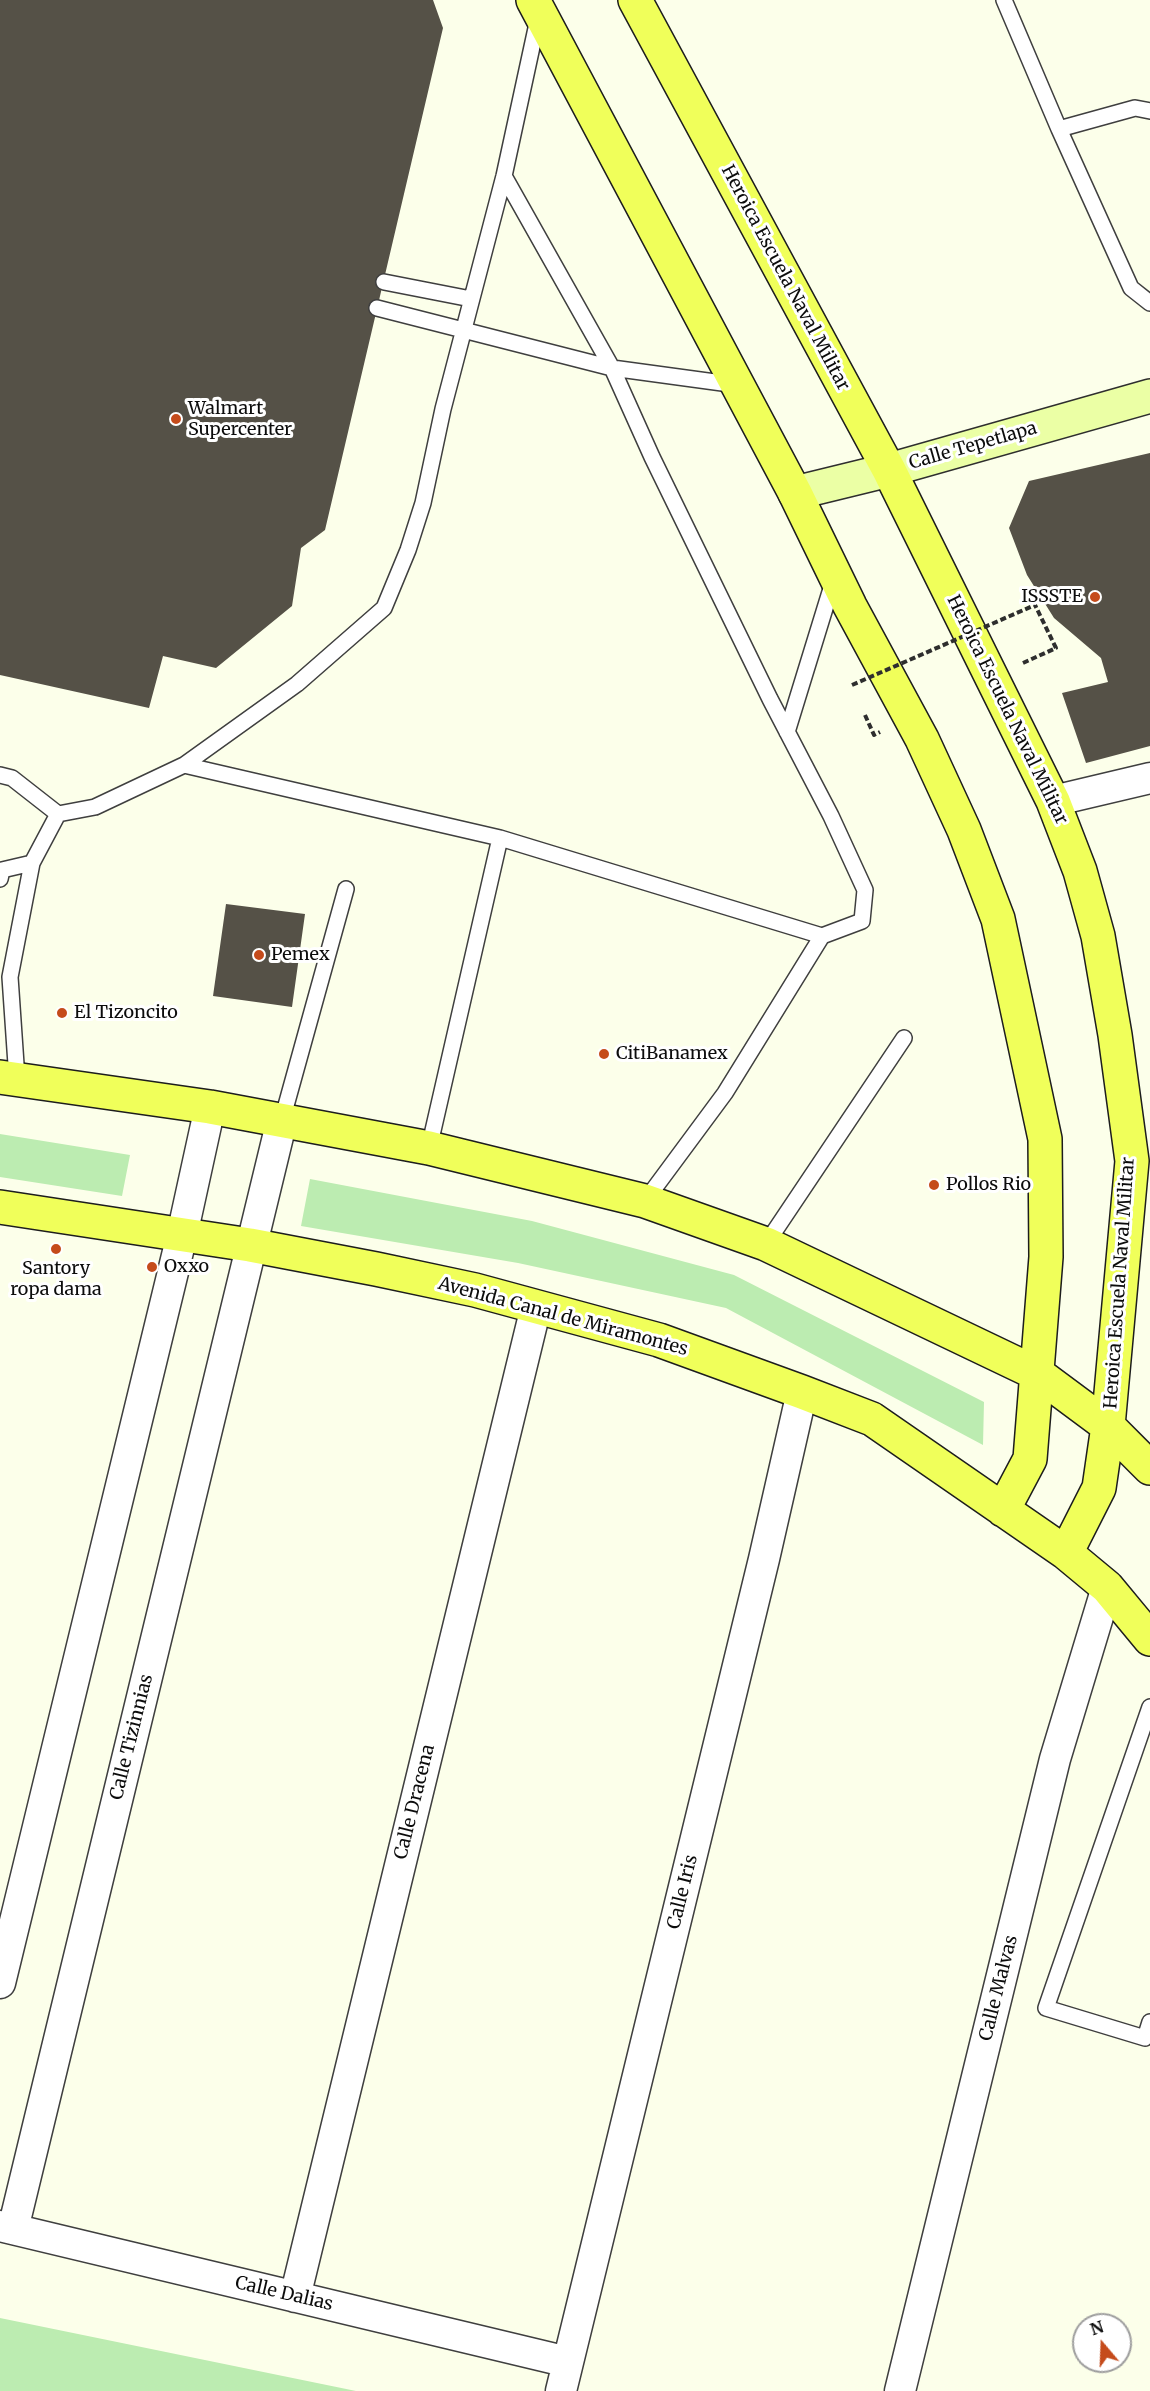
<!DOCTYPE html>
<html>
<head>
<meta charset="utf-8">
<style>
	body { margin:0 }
	#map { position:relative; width:1150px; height:2391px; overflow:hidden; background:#fcffea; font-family:Merriweather,serif }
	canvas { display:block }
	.north { position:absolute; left:1072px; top:2313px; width:60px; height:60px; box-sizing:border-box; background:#fff; border:2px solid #9e9e9e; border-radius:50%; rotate:341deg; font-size:16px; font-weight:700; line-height:24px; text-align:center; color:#0c0c0c }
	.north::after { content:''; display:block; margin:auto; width:21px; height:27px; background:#c54b1b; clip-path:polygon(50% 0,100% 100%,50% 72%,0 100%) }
</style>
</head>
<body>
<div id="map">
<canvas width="1150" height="2391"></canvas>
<div class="north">N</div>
</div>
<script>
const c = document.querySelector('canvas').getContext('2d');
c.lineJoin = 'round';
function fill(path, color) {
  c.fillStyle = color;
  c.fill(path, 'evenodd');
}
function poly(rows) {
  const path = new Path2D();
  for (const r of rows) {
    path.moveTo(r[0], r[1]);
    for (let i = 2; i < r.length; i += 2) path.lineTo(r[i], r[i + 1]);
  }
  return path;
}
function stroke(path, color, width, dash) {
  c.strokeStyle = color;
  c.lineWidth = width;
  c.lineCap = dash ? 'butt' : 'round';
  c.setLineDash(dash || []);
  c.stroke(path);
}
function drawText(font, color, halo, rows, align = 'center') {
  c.font = font + ' Merriweather,serif';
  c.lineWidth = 6;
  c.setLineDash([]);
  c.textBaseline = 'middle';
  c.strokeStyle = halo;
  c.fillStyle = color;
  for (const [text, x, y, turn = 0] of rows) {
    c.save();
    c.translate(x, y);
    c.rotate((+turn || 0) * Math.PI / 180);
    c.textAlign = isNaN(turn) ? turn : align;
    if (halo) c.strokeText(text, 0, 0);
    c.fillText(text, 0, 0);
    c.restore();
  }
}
const green = poly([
	[0,1134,130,1155,122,1196,0,1177],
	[310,1179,532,1221,734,1275,984,1402,983,1445,726,1308,518,1263,301,1226],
	[0,2318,356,2391,0,2391]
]);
const building = poly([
	[0,0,433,0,443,28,325,530,301,548,292,606,216,668,163,656,149,708,0,675],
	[1150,453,1150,746,1086,763,1062,693,1108,682,1101,658,1054,618,1027,575,1009,528,1029,481],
	[226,904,305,914,292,1007,213,996]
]);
const path = poly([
	[1023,663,1056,648,1035,605],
	[865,715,874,735,880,732]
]);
const lane = poly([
	[1004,0,1059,129,1131,288,1150,303],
	[1059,129,1135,108,1150,111],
	[504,176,612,368,652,457,770,699,831,816,865,890,862,921,822,936,725,1093,645,1201],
	[384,282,471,299],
	[377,308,612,368,737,385],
	[787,732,834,579],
	[184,765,500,838,822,936],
	[0,775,12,778,58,814],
	[0,879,2,870,32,863,58,814,95,807,184,765,297,684,384,608,408,550,423,503,443,409,504,176,538,19],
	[17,1079,10,977,32,863],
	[282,1120,346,889],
	[429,1148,500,838],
	[766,1244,904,1038],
	[1150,1707,1046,2008,1145,2038,1150,2022]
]);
const street = poly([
	[1053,801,1150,778],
	[0,1983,182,1235,210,1107],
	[0,2226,568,2362],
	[13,2229,282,1120],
	[295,2297,536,1307],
	[561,2391,764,1559,802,1392],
	[900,2391,1055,1759,1107,1587]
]);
const secondary = poly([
	[795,493,889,470,1150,396]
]);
const primary = poly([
	[533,0,795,493,850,606,922,739,964,830,998,919,1045,1139,1046,1257,1030,1459,1003,1510],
	[635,0,889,470,992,678,1053,801,1080,871,1098,936,1115,1035,1132,1161,1108,1426,1099,1488,1066,1553],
	[0,1077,210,1107,429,1148,645,1201,766,1244,1038,1374,1108,1426,1150,1468],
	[0,1207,250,1245,376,1269,475,1290,659,1340,802,1392,872,1419,1066,1553,1107,1587,1150,1639]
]);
const pathBridge = poly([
	[852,685,1035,605]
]);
const markers = [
	[176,419,6,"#c54b1b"],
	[1095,597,6,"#c54b1b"],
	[259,955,6,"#c54b1b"],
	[62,1013,6,"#c54b1b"],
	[604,1054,6,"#c54b1b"],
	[934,1185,6,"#c54b1b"],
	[56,1249,6,"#c54b1b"],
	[152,1267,6,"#c54b1b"]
];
const streetNames = [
	["Heroica Escuela Naval Militar",785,278,62],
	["Calle Tepetlapa",973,446,-16],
	["Heroica Escuela Naval Militar",1007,710,64],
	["Heroica Escuela Naval Militar",1120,1283,-86],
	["Avenida Canal de Miramontes",563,1317,15],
	["Calle Tizinnias",132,1737,-76],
	["Calle Dracena",415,1802,-76],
	["Calle Iris",683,1892,-76],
	["Calle Malvas",999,1988,-76],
	["Calle Dalias",284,2294,13]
];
const poiNames = [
	["Walmart",188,409],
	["Supercenter",188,430],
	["ISSSTE",1083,597,"right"],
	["Pemex",271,955],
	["El Tizoncito",74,1013],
	["CitiBanamex",616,1054],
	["Pollos Rio",946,1185],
	["Oxxo",164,1267],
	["Santory",56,1269,"center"],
	["ropa dama",56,1290,"center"]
];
fill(green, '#bcecb1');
fill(building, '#555147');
stroke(lane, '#3f3f3f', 18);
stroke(street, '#3f3f3f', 33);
stroke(secondary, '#2e2e2e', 36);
stroke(primary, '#1d1d1d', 36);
stroke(path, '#2e2e2e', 4, [6, 3]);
stroke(lane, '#fff', 15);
stroke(street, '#fff', 30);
stroke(secondary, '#ebffa5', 33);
stroke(primary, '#f0ff5a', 33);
stroke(pathBridge, '#2e2e2e', 4, [6, 3]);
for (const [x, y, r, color] of markers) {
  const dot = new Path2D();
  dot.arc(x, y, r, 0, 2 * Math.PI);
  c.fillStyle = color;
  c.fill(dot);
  stroke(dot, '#fff', 2);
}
drawText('18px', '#0c0c0c', '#fff', streetNames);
drawText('18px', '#0c0c0c', '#fff', poiNames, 'left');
</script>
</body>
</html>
